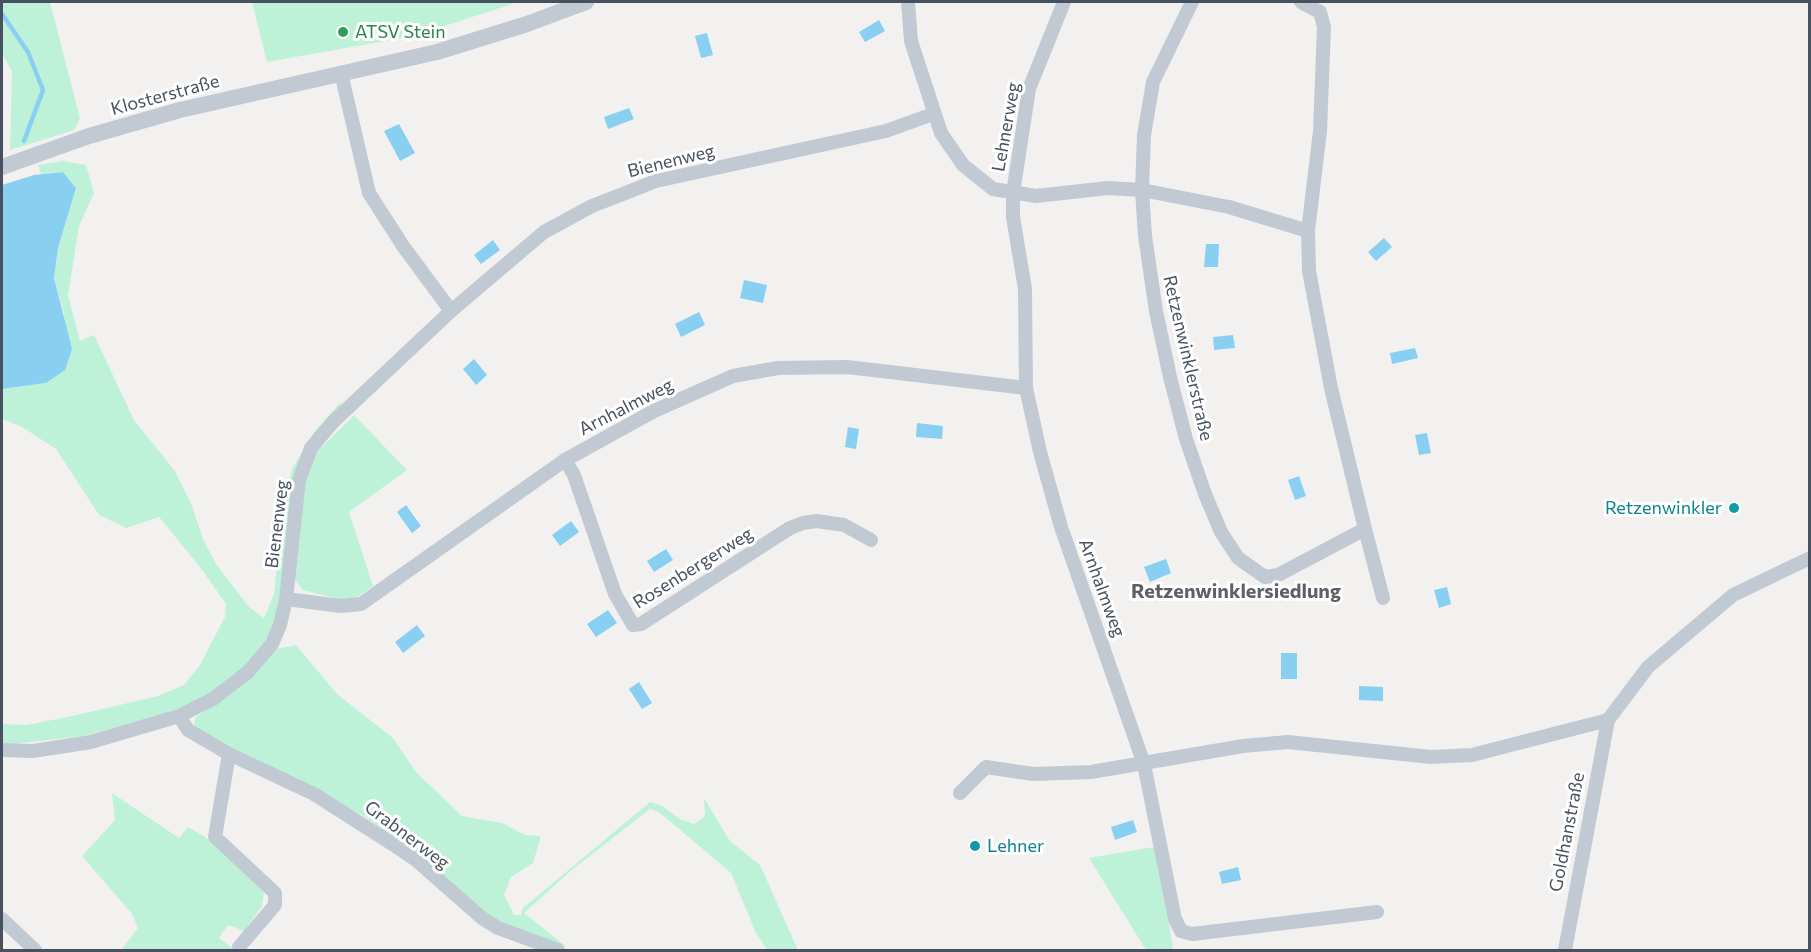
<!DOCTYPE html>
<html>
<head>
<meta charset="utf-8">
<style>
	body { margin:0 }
	#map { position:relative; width:1811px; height:952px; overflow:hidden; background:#f3f1f0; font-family:Commissioner,sans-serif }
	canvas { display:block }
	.frame { position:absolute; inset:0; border:3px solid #47515f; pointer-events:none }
</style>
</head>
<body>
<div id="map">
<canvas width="1811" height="952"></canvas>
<div class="frame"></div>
</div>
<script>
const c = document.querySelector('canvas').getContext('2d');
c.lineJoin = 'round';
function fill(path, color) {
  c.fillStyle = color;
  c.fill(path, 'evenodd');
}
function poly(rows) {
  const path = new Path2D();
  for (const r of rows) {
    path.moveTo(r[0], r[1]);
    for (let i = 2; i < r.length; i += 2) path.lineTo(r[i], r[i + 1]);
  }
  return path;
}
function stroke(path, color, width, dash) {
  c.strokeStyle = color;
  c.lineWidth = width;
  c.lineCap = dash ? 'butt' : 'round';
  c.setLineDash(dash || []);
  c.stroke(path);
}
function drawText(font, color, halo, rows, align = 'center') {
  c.font = font + ' Commissioner,sans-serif';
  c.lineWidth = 6;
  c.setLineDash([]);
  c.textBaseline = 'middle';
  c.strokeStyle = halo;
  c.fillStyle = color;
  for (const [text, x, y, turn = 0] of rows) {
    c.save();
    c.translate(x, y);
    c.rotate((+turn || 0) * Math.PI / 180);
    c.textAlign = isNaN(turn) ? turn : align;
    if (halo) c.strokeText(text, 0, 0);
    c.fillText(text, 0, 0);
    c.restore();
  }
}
const green = poly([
	[2,2,50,2,80,118,74,130,10,150,12,72,2,53],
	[252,2,518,2,414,36,267,62],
	[64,161,86,165,94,193,79,226,68,295,80,341,94,335,134,420,175,471,192,506,203,539,216,564,249,607,264,618,274,594,283,505,292,469,314,432,340,403,344,406,322,427,288,525,277,617,265,645,241,670,218,688,190,705,145,719,85,736,2,745,2,724,27,725,77,715,158,696,184,685,200,665,225,617,226,604,200,567,159,517,126,528,99,515,56,449,22,427,2,419,2,389,46,383,64,314,54,278,58,248,76,188,63,172,41,174,38,165],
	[354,415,407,470,349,512,373,586,354,599,342,600,303,590,294,579,300,491,315,454],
	[296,645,337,694,393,738,416,772,462,816,502,823,525,835,541,836,533,863,511,877,504,895,514,915,521,915,523,908,650,802,662,806,680,819,694,824,705,816,704,798,730,841,760,865,798,950,767,950,756,933,731,873,659,812,650,809,573,869,524,913,567,947,497,922,401,843,364,816,220,744,194,725,196,717,245,683,276,649],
	[112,793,179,838,188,827,205,837,264,892,262,906,244,931,228,925,219,938,235,950,121,950,138,928,132,914,82,856,115,820],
	[1154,847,1172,941,1173,950,1146,950,1089,858]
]);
const water = poly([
	[879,20,885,31,865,42,859,32],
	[707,33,713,55,701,58,695,36],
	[629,108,634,119,608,129,604,117],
	[399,124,415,153,400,161,384,131],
	[63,172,76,188,58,248,54,278,72,349,65,370,46,383,2,389,2,185,34,175],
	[1384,238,1392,247,1376,261,1368,252],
	[493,240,500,250,481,264,474,255],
	[1206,244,1219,244,1218,267,1204,267],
	[744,280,767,285,763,303,740,298],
	[699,312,705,325,681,337,675,324],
	[1233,335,1235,348,1214,350,1213,337],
	[1415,348,1418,358,1392,364,1390,353],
	[474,359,487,375,476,385,463,369],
	[917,423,943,426,942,439,916,437],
	[848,427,859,429,856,449,845,447],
	[1427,433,1431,453,1419,455,1415,435],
	[1299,476,1306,496,1295,500,1288,480],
	[406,505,421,526,412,533,397,512],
	[571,521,579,532,560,546,552,535],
	[666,549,673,560,654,572,647,561],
	[1166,559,1171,573,1150,582,1144,567],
	[1447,587,1451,604,1439,608,1434,590],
	[608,610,617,623,596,637,587,624],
	[417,625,425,636,403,653,395,642],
	[1281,653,1297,653,1297,679,1281,679],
	[639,682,652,703,642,709,629,689],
	[1359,686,1383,687,1383,701,1359,700],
	[1133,820,1137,832,1115,840,1111,827],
	[1238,867,1241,880,1222,884,1219,872]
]);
const stream = poly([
	[2,14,28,52,43,90,24,141]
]);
const minor = poly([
	[908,2,911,41,941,133,963,165,993,189,1036,196,1108,188,1142,190,1229,207,1308,231],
	[1064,2,1029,89,1013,193,1013,217,1025,289,1026,388,1040,452,1061,527,1144,764,1175,919,1181,931,1192,934,1377,912],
	[1192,2,1153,82,1144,135,1142,190,1145,236,1156,311,1170,377,1186,439,1205,494,1221,532,1238,558,1265,577,1278,575,1365,529,1331,388,1309,271,1308,231,1320,131,1324,27,1320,12,1301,2],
	[341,73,369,193,403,246,451,311],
	[565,460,574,475,615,594,633,625,641,624,790,528,803,523,817,521,844,525,871,540],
	[1365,529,1383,598],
	[286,599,341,606,361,604,565,460,654,411,733,376,778,368,847,367,1026,388],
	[179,716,188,730,229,754,314,794,394,845,416,860,482,918,498,928,558,950],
	[2,750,33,751,91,742,179,716,213,699,248,672,272,644,280,625,286,599,299,480,311,448,333,422,451,311,544,232,592,206,656,181,886,131,933,114],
	[229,754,215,837,275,893,275,905,239,947],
	[960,793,986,767,1033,774,1091,772,1243,746,1288,742,1431,757,1472,755,1608,720],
	[2,919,35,950],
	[1565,950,1608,720,1648,667,1733,595,1810,558]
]);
const tertiary = poly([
	[2,167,89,136,180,110,437,52,527,24,586,2]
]);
const markers = [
	[343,32,6,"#2e9e5b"],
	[1734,508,6,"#0f9aa8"],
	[975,846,6,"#0f9aa8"]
];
const leisureNames = [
	["ATSV Stein",355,32]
];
const streetNames = [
	["Klosterstraße",165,95,-15],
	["Lehnerweg",1006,127,-80],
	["Bienenweg",671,161,-14],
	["Retzenwinklerstraße",1188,358,77],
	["Arnhalmweg",626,407,-27],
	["Bienenweg",277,524,-83],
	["Rosenbergerweg",693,568,-32],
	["Arnhalmweg",1102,588,70],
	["Goldhanstraße",1567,832,-79],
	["Grabnerweg",407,835,37]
];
const cultureNames = [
	["Retzenwinkler",1722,508],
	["Lehner",987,846,"left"]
];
const neighbourhoodNames = [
	["Retzenwinklersiedlung",1236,591]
];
fill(green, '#bef2d8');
fill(water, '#89cff1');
stroke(stream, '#89cff1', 4.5);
stroke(minor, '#c1c9d3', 14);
stroke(tertiary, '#c1c9d3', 16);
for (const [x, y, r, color] of markers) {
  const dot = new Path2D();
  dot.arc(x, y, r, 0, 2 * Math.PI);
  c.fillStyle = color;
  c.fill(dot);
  stroke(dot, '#fff', 2);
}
drawText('18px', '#27864d', '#fff', leisureNames, 'left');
drawText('18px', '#47515f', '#fff', streetNames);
drawText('18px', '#0d838f', '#fff', cultureNames, 'right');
drawText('bold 20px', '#5d6066', '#fff', neighbourhoodNames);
</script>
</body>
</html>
